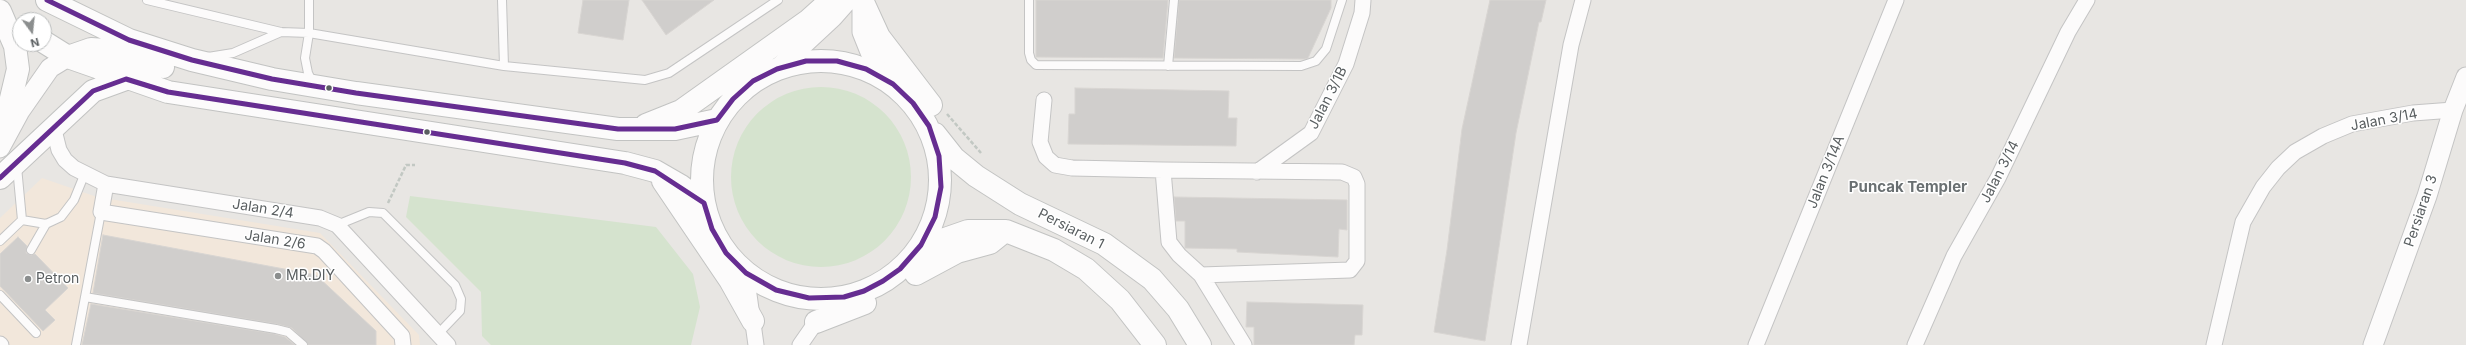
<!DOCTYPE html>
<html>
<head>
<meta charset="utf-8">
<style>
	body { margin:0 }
	#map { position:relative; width:2466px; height:345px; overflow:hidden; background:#e8e6e3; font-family:Inter,sans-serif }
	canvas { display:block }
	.north { position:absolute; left:12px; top:12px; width:40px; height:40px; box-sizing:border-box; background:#fff; border:1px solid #bdbfbf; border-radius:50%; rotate:165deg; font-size:11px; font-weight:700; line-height:16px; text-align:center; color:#595e60 }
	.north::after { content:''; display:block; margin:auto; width:14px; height:18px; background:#8b8e8e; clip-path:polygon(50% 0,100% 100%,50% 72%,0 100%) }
</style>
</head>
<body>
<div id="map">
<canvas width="2466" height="345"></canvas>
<div class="north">N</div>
</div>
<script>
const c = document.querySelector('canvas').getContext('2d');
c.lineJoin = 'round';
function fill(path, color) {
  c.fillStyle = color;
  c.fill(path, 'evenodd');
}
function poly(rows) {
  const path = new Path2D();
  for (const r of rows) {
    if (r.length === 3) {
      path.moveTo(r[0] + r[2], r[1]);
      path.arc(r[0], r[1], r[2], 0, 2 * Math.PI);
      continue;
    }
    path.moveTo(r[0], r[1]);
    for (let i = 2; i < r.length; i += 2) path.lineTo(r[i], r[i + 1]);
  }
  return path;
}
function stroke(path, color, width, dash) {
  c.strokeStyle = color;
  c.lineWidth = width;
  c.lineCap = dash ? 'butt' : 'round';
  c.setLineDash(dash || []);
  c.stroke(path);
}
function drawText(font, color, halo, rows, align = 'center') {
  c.font = font + ' Inter,sans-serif';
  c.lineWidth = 3;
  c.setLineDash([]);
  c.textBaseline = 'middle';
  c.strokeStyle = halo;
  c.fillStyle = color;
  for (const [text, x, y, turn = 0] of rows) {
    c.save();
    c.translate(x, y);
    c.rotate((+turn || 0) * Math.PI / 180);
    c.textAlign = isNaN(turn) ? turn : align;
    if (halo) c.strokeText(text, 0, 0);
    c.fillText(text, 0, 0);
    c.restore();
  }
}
const commercial = poly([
	[42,178,97,197,320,233,419,335,420,345,0,345,0,218]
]);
const green = poly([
	[821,177,90],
	[410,196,656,227,693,274,700,307,691,345,491,345,482,336,481,292,406,217]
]);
const building = poly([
	[583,0,629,0,623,40,578,33,583,0],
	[642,0,714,0,666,35,642,0],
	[1036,0,1168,0,1163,58,1036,57,1036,0],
	[1179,0,1331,0,1331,8,1308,58,1305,59,1174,58,1179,0],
	[1490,0,1546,0,1541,22,1539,22,1516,133,1485,341,1434,332,1447,250,1462,129,1490,0],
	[1075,88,1229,91,1228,118,1237,118,1236,146,1068,144,1069,114,1075,114,1075,88],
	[1174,197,1347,200,1347,230,1339,229,1338,257,1237,252,1237,249,1185,248,1185,221,1176,221,1174,197],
	[103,235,316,275,376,331,376,345,308,345,292,328,277,324,93,293,103,235],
	[18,237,27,246,26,253,31,255,35,254,68,288,45,310,55,320,43,331,0,286,0,254,18,237],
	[1247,302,1363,305,1362,335,1355,335,1354,345,1254,345,1254,327,1246,327,1247,302],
	[91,304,275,334,285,337,295,345,82,345,91,304]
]);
const path = poly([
	[947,114,981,153],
	[388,203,406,165,415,165]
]);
const service = poly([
	[147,0,281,32,309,33,504,66,645,80,669,73,778,0],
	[309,0,309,33,305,58,308,73,313,83],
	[502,0,504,66],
	[1029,0,1029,53,1031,60,1036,65,1301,66,1316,61,1326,49,1342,0],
	[208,57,233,53,281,32],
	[1168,66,1174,0],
	[17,167,22,220,46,224,61,217,74,200,85,173],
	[337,225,369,212,383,213,455,285,461,299,460,311,438,334],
	[0,241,22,220],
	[31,250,46,224],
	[0,295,36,333],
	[85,297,276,329,288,332,303,345],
	[76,345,101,212]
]);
const minor = poly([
	[1044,100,1040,142,1046,157,1055,165,1072,168,1163,170,1342,172,1354,177,1357,184,1357,261,1350,270,1201,275],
	[54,130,59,150,65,160,74,168,106,184,320,218,337,225,448,345],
	[1163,170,1169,242,1179,255,1201,275,1244,345],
	[1257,172,1311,133,1346,64,1362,13,1363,0],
	[106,184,101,212,317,246,324,251,402,336,403,345],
	[746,273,756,345],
	[0,344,1,345],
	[800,345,816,322,844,297],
	[1519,345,1571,45,1583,0],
	[1756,345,1896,0],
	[1915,345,1954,256,1998,178,2068,32,2087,0],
	[2214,345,2243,222,2263,187,2278,168,2295,152,2323,136,2352,124,2413,113,2453,110]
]);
const tertiary = poly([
	[862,0,862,32,870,52,893,84],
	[777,69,833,17,848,0],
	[0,148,20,111,50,68,68,57],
	[2373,345,2427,196,2453,110,2466,77]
]);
const secondary = poly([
	[47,0,129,40,192,60,272,79,356,93,618,129,675,129,717,120],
	[862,0,879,37,931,105],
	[44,42,68,57,168,92,625,163,655,171,681,186,704,203],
	[68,57,91,49,105,50,163,67],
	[821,180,119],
	[646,125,681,111,809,20,831,0],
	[0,129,8,111,18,69,15,46,0,11],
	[935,134,954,158,976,176,1020,204,1104,244,1152,279,1178,309,1200,345],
	[0,178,93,91,126,79],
	[663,181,730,280,753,321],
	[915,259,945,239,968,231,1006,231,1054,250,1086,269,1120,300,1155,345],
	[916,274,957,252,990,243,1005,231],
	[816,322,865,303]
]);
const bus1 = poly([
	[0,178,93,91,126,79,168,92,625,163,655,171,704,203,712,229,726,253,746,273,776,290,809,298,844,297,864,291,883,281,900,269,921,245,935,217,941,187,939,156,929,126,913,103,893,84,866,69,837,61,806,61,777,69,753,81,733,99,717,120,675,129,618,129,356,93,272,79,192,60,129,40,47,0]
]);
const markers = [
	[329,88,3.5,"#595e60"],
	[427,132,3.5,"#595e60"],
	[278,276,4,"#8b8e8e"],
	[28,279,4,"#8b8e8e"]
];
const streetNames = [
	["Jalan 3/1B",1328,98,-63],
	["Jalan 3/14",2384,120,-11],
	["Jalan 3/14A",1826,172,-68],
	["Jalan 3/14",2000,172,-63],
	["Jalan 2/4",263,209,9],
	["Persiaran 3",2421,211,-71],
	["Persiaran 1",1071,229,27],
	["Jalan 2/6",275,240,9]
];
const poiNames = [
	["MR.DIY",286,276],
	["Petron",36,279]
];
const neighbourhoodNames = [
	["Puncak Templer",1908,187]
];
fill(commercial, '#f2e7db');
fill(green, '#d5e3ce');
fill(building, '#d0cecc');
stroke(building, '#d8d5d2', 1);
stroke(service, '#c4c4c4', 10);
stroke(minor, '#c4c4c4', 17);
stroke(tertiary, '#c4c4c4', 21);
stroke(secondary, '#c2c3c2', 24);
stroke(path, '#c2c8c3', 2.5, [4, 2]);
stroke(service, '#fcfbfb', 8);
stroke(minor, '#fcfbfb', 15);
stroke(tertiary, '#fcfbfb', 19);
stroke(secondary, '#fcfbfb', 22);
stroke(bus1, '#662d91', 5);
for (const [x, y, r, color] of markers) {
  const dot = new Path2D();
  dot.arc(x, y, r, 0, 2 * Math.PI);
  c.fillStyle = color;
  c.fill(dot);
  stroke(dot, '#fff', 1.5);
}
drawText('14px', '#595e60', '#fff', streetNames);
drawText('14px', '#595e60', '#fff', poiNames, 'left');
drawText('bold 15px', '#6a7072', '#fff', neighbourhoodNames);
</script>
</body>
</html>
